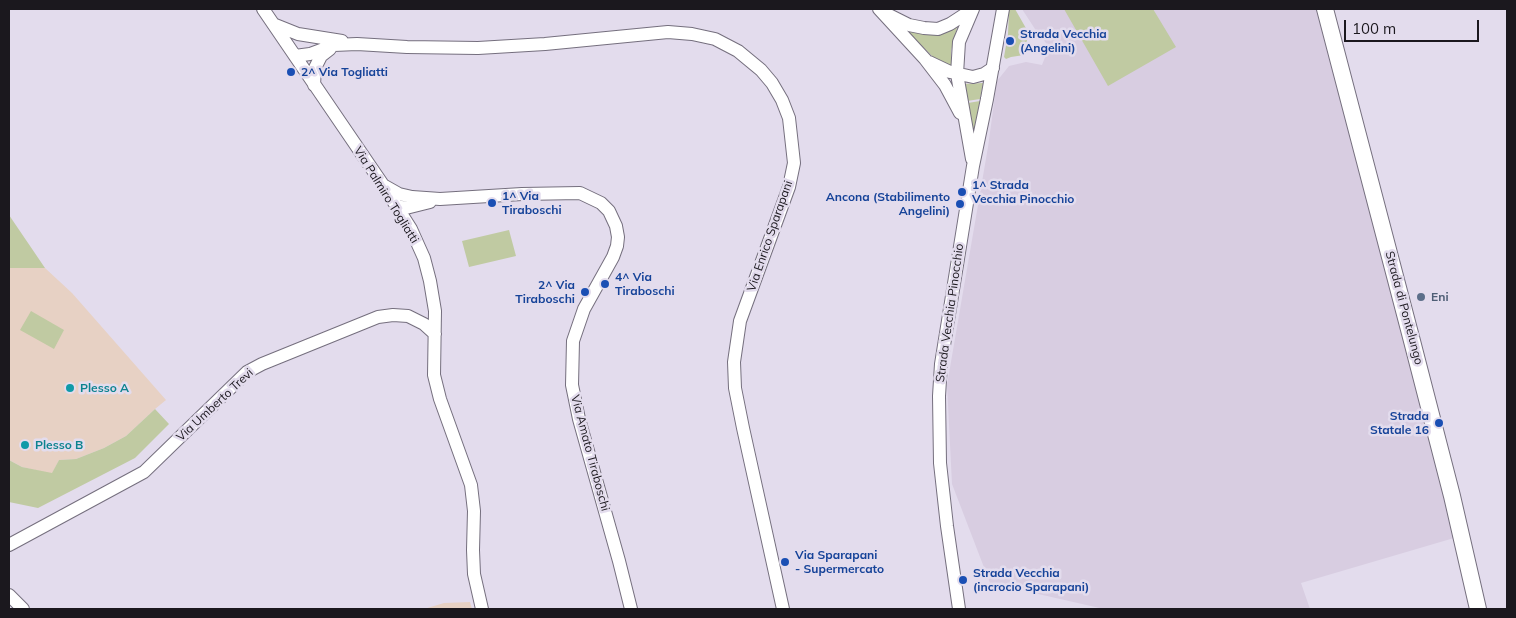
<!DOCTYPE html>
<html>
<head>
<meta charset="utf-8">
<style>
	body { margin:0 }
	#map { position:relative; width:1516px; height:618px; overflow:hidden; background:#e3dced; font-family:Mulish,sans-serif }
	canvas { display:block }
	.frame { position:absolute; inset:0; border:10px solid #1b181e; pointer-events:none }
	.scale { position:absolute; left:1344px; top:20px; width:135px; height:22px; box-sizing:border-box; border:2px solid #1b181e; border-top:0; padding-left:6px; font-size:15px; line-height:18px; white-space:nowrap; color:#1b181e; -webkit-text-stroke:4px #e3dced; paint-order:stroke }
</style>
</head>
<body>
<div id="map">
<canvas width="1516" height="618"></canvas>
<div class="frame"></div>
<div class="scale">100 m</div>
</div>
<script>
const c = document.querySelector('canvas').getContext('2d');
c.lineJoin = 'round';
function fill(path, color) {
  c.fillStyle = color;
  c.fill(path, 'evenodd');
}
function poly(rows) {
  const path = new Path2D();
  for (const r of rows) {
    path.moveTo(r[0], r[1]);
    for (let i = 2; i < r.length; i += 2) path.lineTo(r[i], r[i + 1]);
  }
  return path;
}
function stroke(path, color, width, dash) {
  c.strokeStyle = color;
  c.lineWidth = width;
  c.lineCap = dash ? 'butt' : 'round';
  c.setLineDash(dash || []);
  c.stroke(path);
}
function drawText(font, color, halo, rows, align = 'center') {
  c.font = font + ' Mulish,sans-serif';
  c.lineWidth = 5;
  c.setLineDash([]);
  c.textBaseline = 'middle';
  c.strokeStyle = halo;
  c.fillStyle = color;
  for (const [text, x, y, turn = 0] of rows) {
    c.save();
    c.translate(x, y);
    c.rotate((+turn || 0) * Math.PI / 180);
    c.textAlign = isNaN(turn) ? turn : align;
    if (halo) c.strokeText(text, 0, 0);
    c.fillText(text, 0, 0);
    c.restore();
  }
}
const industrial = poly([
	[1022,9,1316,9,1440,479,1454,538,1301,583,1310,609,1104,609,990,583,952,484,947,385,988,147,997,81,1009,66,1026,62,1042,65,1049,47,1035,29]
]);
const education = poly([
	[9,268,45,268,72,293,166,400,155,409,126,436,104,448,76,459,59,460,52,474,22,467,9,460],
	[470,602,472,609,424,609,444,603]
]);
const green = poly([
	[1009,9,1015,9,1027,30,1028,35,1024,55,1011,57,1006,59,1004,57,1008,34],
	[1064,9,1153,9,1176,47,1108,86],
	[958,24,951,51,951,67,936,60,905,29],
	[983,83,980,99,967,101,962,84],
	[980,101,975,132,974,132,968,103],
	[9,215,45,268,9,268],
	[509,230,516,256,469,267,462,241],
	[31,311,64,330,54,349,20,330],
	[155,409,169,424,135,458,38,508,9,502,9,460,22,467,52,473,59,460,76,459,104,448,126,436]
]);
const minor = poly([
	[263,9,383,185,411,229,424,258,430,281,435,311,434,375,440,399,471,485,474,511,473,550,474,574,482,609],
	[879,9,925,59,945,85,960,113],
	[889,15,909,25,924,28,938,29,950,24,973,9],
	[273,24,298,34,342,41],
	[295,56,310,54,334,45,357,44,407,47,478,48,545,44,668,32,692,34,715,39,738,51,761,70,772,83,782,100,789,118,794,163,789,187,740,321,734,362,735,388,743,428,783,609],
	[929,62,950,72,973,77,984,74,993,68],
	[314,85,315,68,321,56,330,49],
	[972,159,957,74,959,42,973,9],
	[383,185,399,194,412,197,440,199,522,194,580,193,601,203,609,211,616,226,618,237,617,246,613,257,584,309,573,341,572,385,579,419,619,561,631,609],
	[396,206,406,208,430,202],
	[9,545,144,472,247,372,262,364,378,317,393,315,408,316,424,324,435,334],
	[9,595,23,609],
	[959,609,947,526,940,463,939,396,941,364,973,166,987,99,1003,9]
]);
const major = poly([
	[1325,9,1412,341,1452,496,1478,609]
]);
const markers = [
	[1010,41,5,"#1a4fb4"],
	[291,72,5,"#1a4fb4"],
	[962,192,5,"#1a4fb4"],
	[492,203,5,"#1a4fb4"],
	[960,204,5,"#1a4fb4"],
	[605,284,5,"#1a4fb4"],
	[585,292,5,"#1a4fb4"],
	[1421,297,5,"#5c6f8a"],
	[70,388,5,"#0f9aa8"],
	[1439,423,5,"#1a4fb4"],
	[25,445,5,"#0f9aa8"],
	[785,562,5,"#1a4fb4"],
	[963,580,5,"#1a4fb4"]
];
const transitNames = [
	["Strada Vecchia",1020,34],
	["(Angelini)",1020,48],
	["2^ Via Togliatti",301,72],
	["1^ Strada",972,185],
	["Vecchia Pinocchio",972,199],
	["1^ Via",502,196],
	["Tiraboschi",502,210],
	["Ancona (Stabilimento",950,197,"right"],
	["Angelini)",950,211,"right"],
	["4^ Via",615,277],
	["Tiraboschi",615,291],
	["2^ Via",575,285,"right"],
	["Tiraboschi",575,299,"right"],
	["Strada",1429,416,"right"],
	["Statale 16",1429,430,"right"],
	["Via Sparapani",795,555],
	["- Supermercato",795,569],
	["Strada Vecchia",973,573],
	["(incrocio Sparapani)",973,587]
];
const streetNames = [
	["Via Palmiro Togliatti",386,195,58],
	["Via Enrico Sparapani",770,236,-71],
	["Strada di Pontelungo",1404,308,75],
	["Strada Vecchia Pinocchio",950,313,-82],
	["Via Umberto Trevi",215,405,-43],
	["Via Amato Tiraboschi",590,453,75]
];
const serviceNames = [
	["Eni",1431,297]
];
const cultureNames = [
	["Plesso A",80,388],
	["Plesso B",35,445]
];
fill(industrial, '#d8cde1');
fill(education, '#e7d1c4');
fill(green, '#c0caa2');
stroke(minor, '#756f7e', 14);
stroke(major, '#756f7e', 18);
stroke(minor, '#fff', 12);
stroke(major, '#fff', 16);
for (const [x, y, r, color] of markers) {
  const dot = new Path2D();
  dot.arc(x, y, r, 0, 2 * Math.PI);
  c.fillStyle = color;
  c.fill(dot);
  stroke(dot, '#e3dced', 2);
}
drawText('bold 12px', '#164399', '#e3dced', transitNames, 'left');
drawText('12px', '#1b181e', '#e3dced', streetNames);
drawText('bold 12px', '#4e5e75', '#e3dced', serviceNames, 'left');
drawText('bold 12px', '#0d838f', '#e3dced', cultureNames, 'left');
</script>
</body>
</html>
